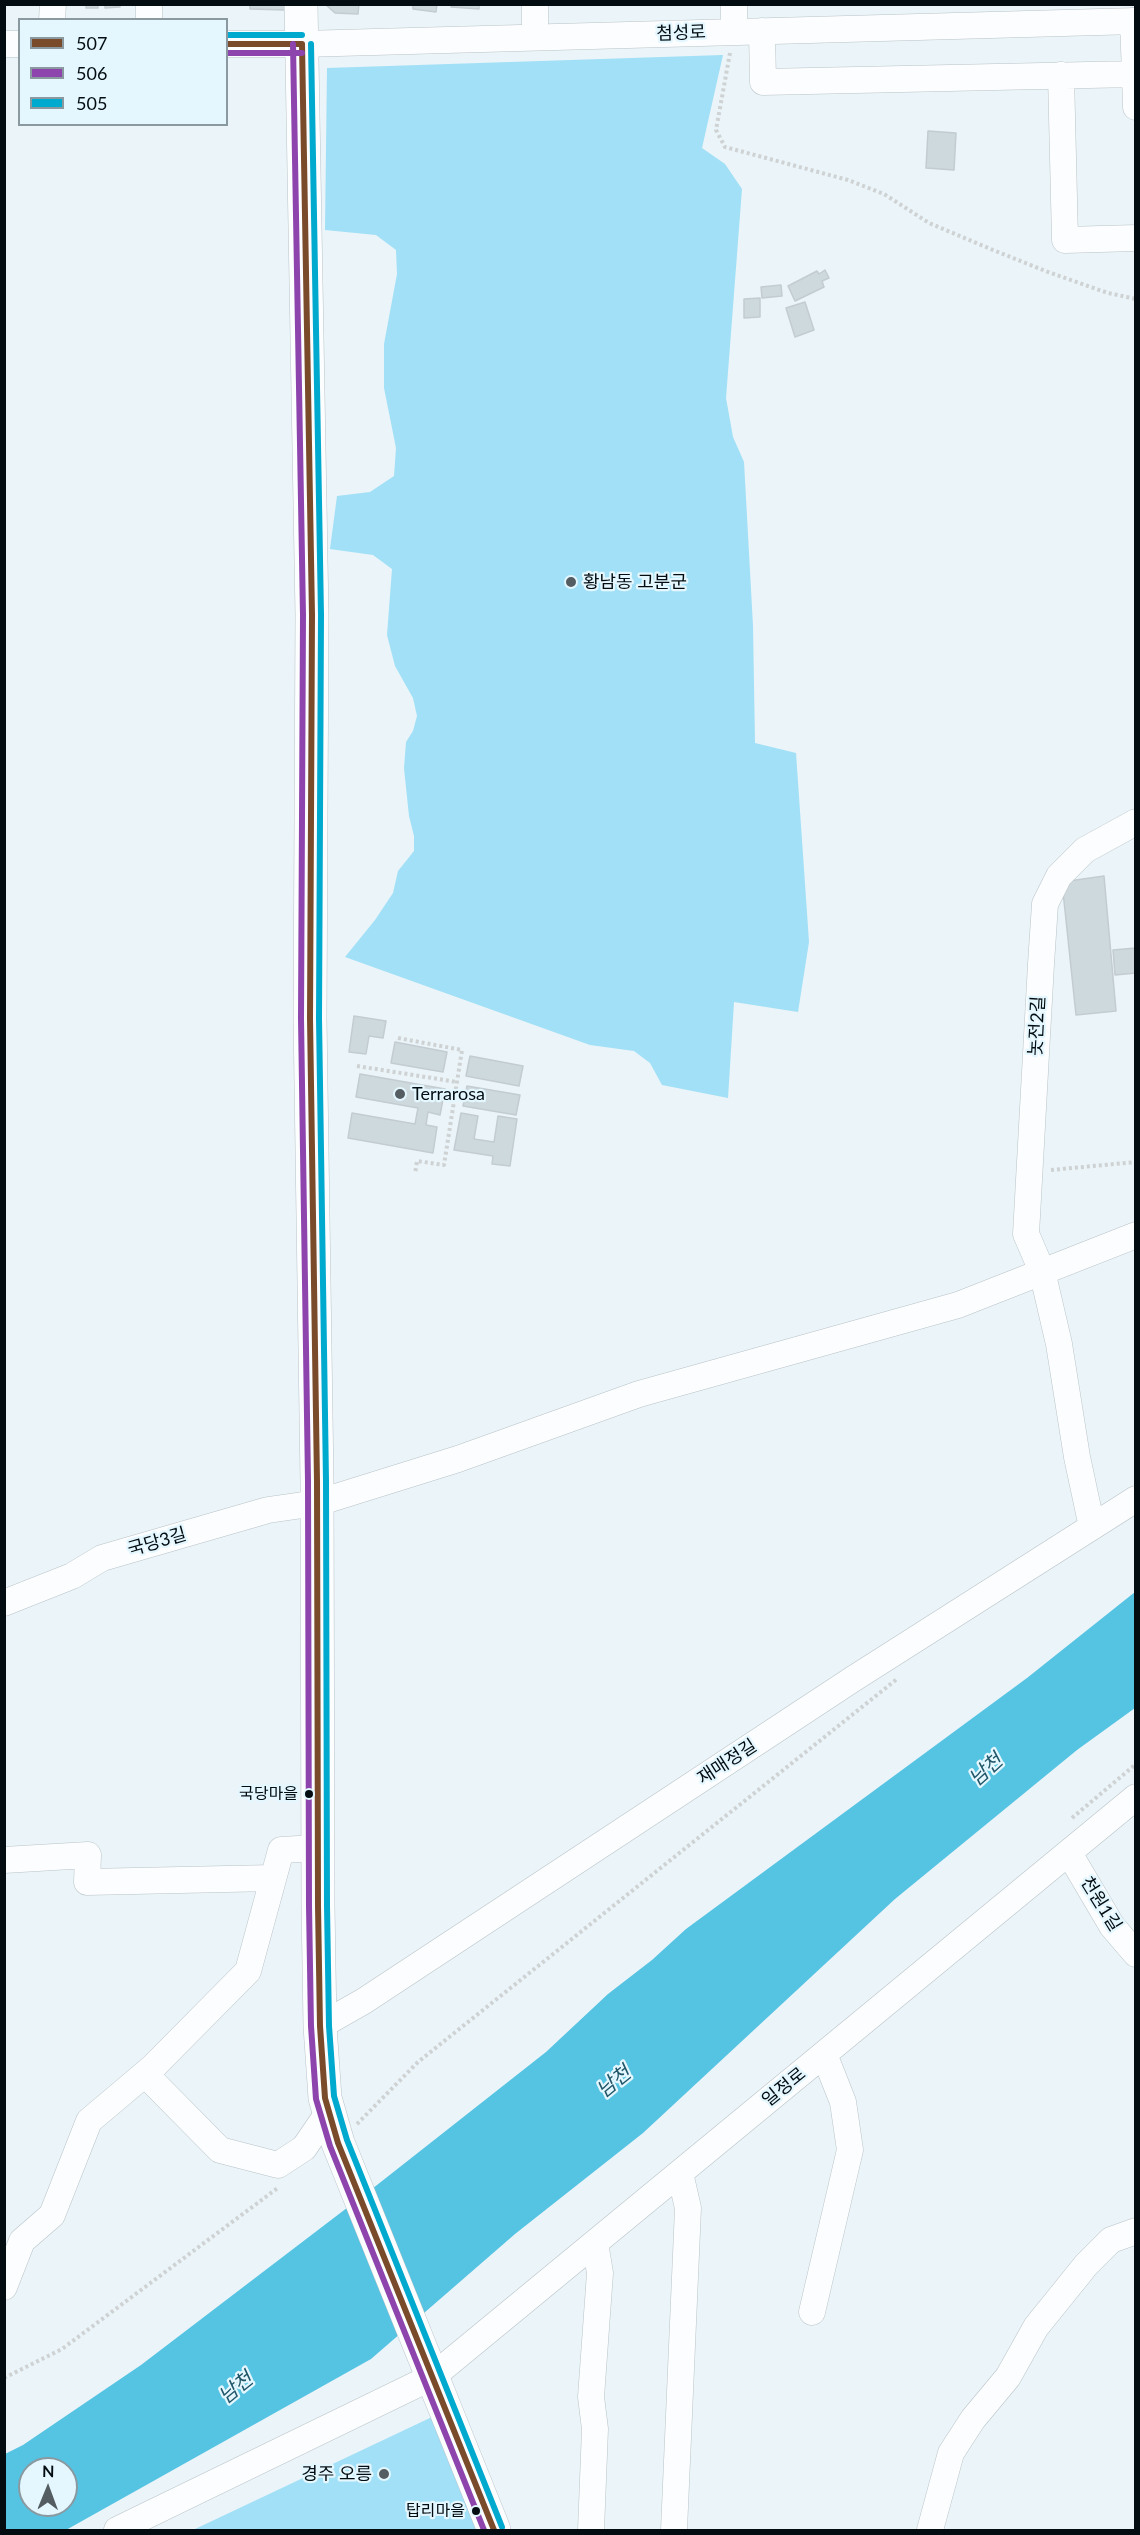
<!DOCTYPE html>
<html>
<head>
<meta charset="utf-8">
<style>
	body { margin:0 }
	#map { position:relative; width:1140px; height:2535px; overflow:hidden; background:#eaf4f9; font-family:Lato,sans-serif }
	canvas { display:block }
	.frame { position:absolute; inset:0; border:6px solid #030d11; pointer-events:none }
	.legend { position:absolute; left:18px; top:18px; width:210px; height:108px; box-sizing:border-box; background:#e4f7ff; border:2px solid #8a99a0; margin:0; padding:8px 10px; list-style:none; font-size:18px; color:#030d11 }
	.legend li { display:flex; align-items:center; gap:12px; height:30px }
	.legend b { width:30px; border:2px solid #8a99a0 }
	.north { position:absolute; left:18px; top:2457px; width:60px; height:60px; box-sizing:border-box; background:#e4f7ff; border:2px solid #8a99a0; border-radius:50%; rotate:1deg; font-size:16px; font-weight:700; line-height:24px; text-align:center; color:#030d11 }
	.north::after { content:''; display:block; margin:auto; width:21px; height:27px; background:#545e62; clip-path:polygon(50% 0,100% 100%,50% 72%,0 100%) }
</style>
</head>
<body>
<div id="map">
<canvas width="1140" height="2535"></canvas>
<div class="frame"></div>
<ul class="legend">
<li><b style="height:8px;background:#7a4b2a"></b>507</li>
<li><b style="height:8px;background:#8e44ad"></b>506</li>
<li><b style="height:8px;background:#00a9ce"></b>505</li>
</ul>
<div class="north">N</div>
</div>
<script>
const c = document.querySelector('canvas').getContext('2d');
c.lineJoin = 'round';
function fill(path, color) {
  c.fillStyle = color;
  c.fill(path, 'evenodd');
}
function poly(rows) {
  const path = new Path2D();
  for (const r of rows) {
    path.moveTo(r[0], r[1]);
    for (let i = 2; i < r.length; i += 2) path.lineTo(r[i], r[i + 1]);
  }
  return path;
}
function stroke(path, color, width, dash) {
  c.strokeStyle = color;
  c.lineWidth = width;
  c.lineCap = dash ? 'butt' : 'round';
  c.setLineDash(dash || []);
  c.stroke(path);
}
function drawText(font, color, halo, rows, align = 'center') {
  c.font = font + ' Lato,"Noto Sans KR",sans-serif';
  c.lineWidth = 4.5;
  c.setLineDash([]);
  c.textBaseline = 'middle';
  c.strokeStyle = halo;
  c.fillStyle = color;
  for (const [text, x, y, turn = 0] of rows) {
    c.save();
    c.translate(x, y);
    c.rotate((+turn || 0) * Math.PI / 180);
    c.textAlign = isNaN(turn) ? turn : align;
    if (halo) c.strokeText(text, 0, 0);
    c.fillText(text, 0, 0);
    c.restore();
  }
}
const green = poly([
	[723,55,702,148,725,164,742,189,726,398,733,437,744,462,753,626,755,743,796,753,809,942,798,1012,734,1002,728,1098,662,1085,650,1063,634,1051,590,1045,345,957,375,920,393,893,398,871,414,851,414,836,409,816,404,768,406,742,413,731,417,716,413,698,395,666,387,635,392,569,373,555,330,549,337,496,370,492,394,476,396,448,384,388,384,344,397,274,396,250,376,235,325,230,327,68],
	[432,2417,480,2530,193,2530]
]);
const water = poly([
	[1135,1592,1135,1708,1077,1750,895,1899,643,2133,515,2234,371,2359,66,2530,5,2530,5,2454,23,2445,141,2365,377,2185,546,2052,608,1994,652,1960,686,1929,1027,1678],
	[30,2469,66,2469,66,2505,30,2505]
]);
const building = poly([
	[59,4,98,4,98,8,86,8,86,5,59,4],
	[105,4,120,4,120,7,105,8,105,4],
	[250,4,285,4,285,10,250,9,250,4],
	[325,4,359,4,358,14,335,13,325,4],
	[413,4,437,4,436,12,413,9,413,4],
	[452,4,479,4,479,9,451,7,452,4],
	[928,131,956,133,954,170,926,168,928,131],
	[825,270,829,278,822,281,824,287,795,301,788,286,817,271,819,274,825,270],
	[781,285,782,296,762,298,761,287,781,285],
	[760,298,760,317,744,318,744,299,760,298],
	[805,302,814,330,795,337,786,308,805,302],
	[1104,876,1116,1011,1076,1015,1062,882,1104,876],
	[1136,948,1136,973,1115,975,1113,950,1136,948],
	[354,1016,386,1021,383,1038,369,1036,366,1054,349,1052,354,1016],
	[395,1042,447,1052,443,1072,391,1063,395,1042],
	[470,1056,523,1066,519,1086,466,1076,470,1056],
	[360,1074,445,1089,440,1115,428,1112,426,1125,437,1127,433,1153,348,1138,352,1113,415,1124,418,1108,356,1097,360,1074],
	[467,1086,520,1095,516,1115,463,1106,467,1086],
	[461,1113,478,1116,474,1139,494,1142,498,1116,517,1119,510,1166,492,1164,493,1156,454,1150,461,1113]
]);
const path = poly([
	[730,53,716,130,725,147,848,180,884,194,929,223,993,250,1048,272,1108,293,1136,299],
	[398,1038,462,1050,444,1165,417,1161,415,1174],
	[357,1066,457,1082],
	[1051,1170,1136,1162],
	[1072,1818,1136,1764],
	[357,2124,418,2062,897,1679],
	[4,2378,62,2349,279,2187]
]);
const minor = poly([
	[535,4,535,37],
	[734,4,734,32],
	[52,20,53,4],
	[149,20,149,4],
	[762,31,763,82,1135,74,1133,21],
	[4,44,20,44],
	[226,44,302,44,1136,21],
	[1135,74,1136,107],
	[1061,75,1065,240,1136,238],
	[1092,1527,1077,1457,1059,1344,1042,1271,1026,1234,1041,964,1045,904,1059,876,1085,850,1136,822],
	[4,1603,72,1576,102,1558,268,1510,317,1503,458,1459,639,1394,958,1305,1136,1235],
	[1069,1853,1112,1926,1136,1954],
	[4,1860,88,1855,87,1882,273,1878],
	[320,2026,364,2001,853,1679,1136,1499],
	[145,2074,220,2150,278,2165,304,2148,328,2113],
	[4,2287,22,2241,52,2215,89,2121,153,2067,248,1971,281,1850,317,1848],
	[812,2312,850,2150,843,2102,824,2054],
	[117,2530,432,2377,1136,1797],
	[591,2530,595,2429,591,2397,600,2273,595,2243],
	[674,2530,688,2208,680,2173],
	[930,2530,951,2453,973,2419,1008,2377,1036,2327,1086,2265,1111,2240,1136,2231]
]);
const major = poly([
	[301,4,312,615,310,1018,317,1481,318,1906,320,2026,325,2098,338,2143,494,2530]
]);
const bus1 = poly([
	[226,44,302,44],
	[302,44,312,615,310,1018,317,1481,318,1906,320,2026,325,2098,338,2143,494,2530]
]);
const bus2 = poly([
	[293,44,303,615,301,1018,308,1481,309,1906,311,2026,316,2099,330,2146,484,2530],
	[226,53,302,53]
]);
const bus3 = poly([
	[226,35,302,35],
	[311,44,321,615,319,1018,326,1481,327,1906,329,2026,334,2096,347,2140,502,2527]
]);
const markers = [
	[571,582,6,"#545e62"],
	[400,1094,6,"#545e62"],
	[309,1794,5,"#030d11"],
	[384,2474,6,"#545e62"],
	[476,2511,5,"#030d11"]
];
const busNames = [
	["국당마을",298,1794],
	["탑리마을",465,2511]
];
const streetNames = [
	["첨성로",681,33,-2],
	["놋전2길",1037,1026,-87],
	["국당3길",157,1542,-16],
	["재매정길",727,1762,-33],
	["천원1길",1101,1904,58],
	["일정로",784,2087,-39]
];
const poiNames = [
	["황남동 고분군",583,582],
	["Terrarosa",412,1094],
	["경주 오릉",372,2474,"right"]
];
const waterNames = [
	["남천",986,1770,-42],
	["남천",614,2082,-39],
	["남천",236,2388,-39]
];
fill(green, '#a1e0f6');
fill(water, '#55c3e2');
fill(building, '#ced9de');
stroke(building, '#c2ccd1', 1.5);
stroke(minor, '#b9c3c8', 27);
stroke(major, '#b9c3c8', 34);
stroke(path, '#cfd2d3', 4, [3, 3]);
stroke(minor, '#fcfdfe', 26);
stroke(major, '#fcfdfe', 33);
stroke(bus1, '#7a4b2a', 6);
stroke(bus2, '#8e44ad', 6);
stroke(bus3, '#00a9ce', 6);
for (const [x, y, r, color] of markers) {
  const dot = new Path2D();
  dot.arc(x, y, r, 0, 2 * Math.PI);
  c.fillStyle = color;
  c.fill(dot);
  stroke(dot, '#e4f7ff', 2);
}
drawText('16px', '#030d11', '#e4f7ff', busNames, 'right');
drawText('18px', '#030d11', '#e4f7ff', streetNames);
drawText('18px', '#030d11', '#e4f7ff', poiNames, 'left');
drawText('italic 20px', '#205668', '#e4f7ff', waterNames);
</script>
</body>
</html>
